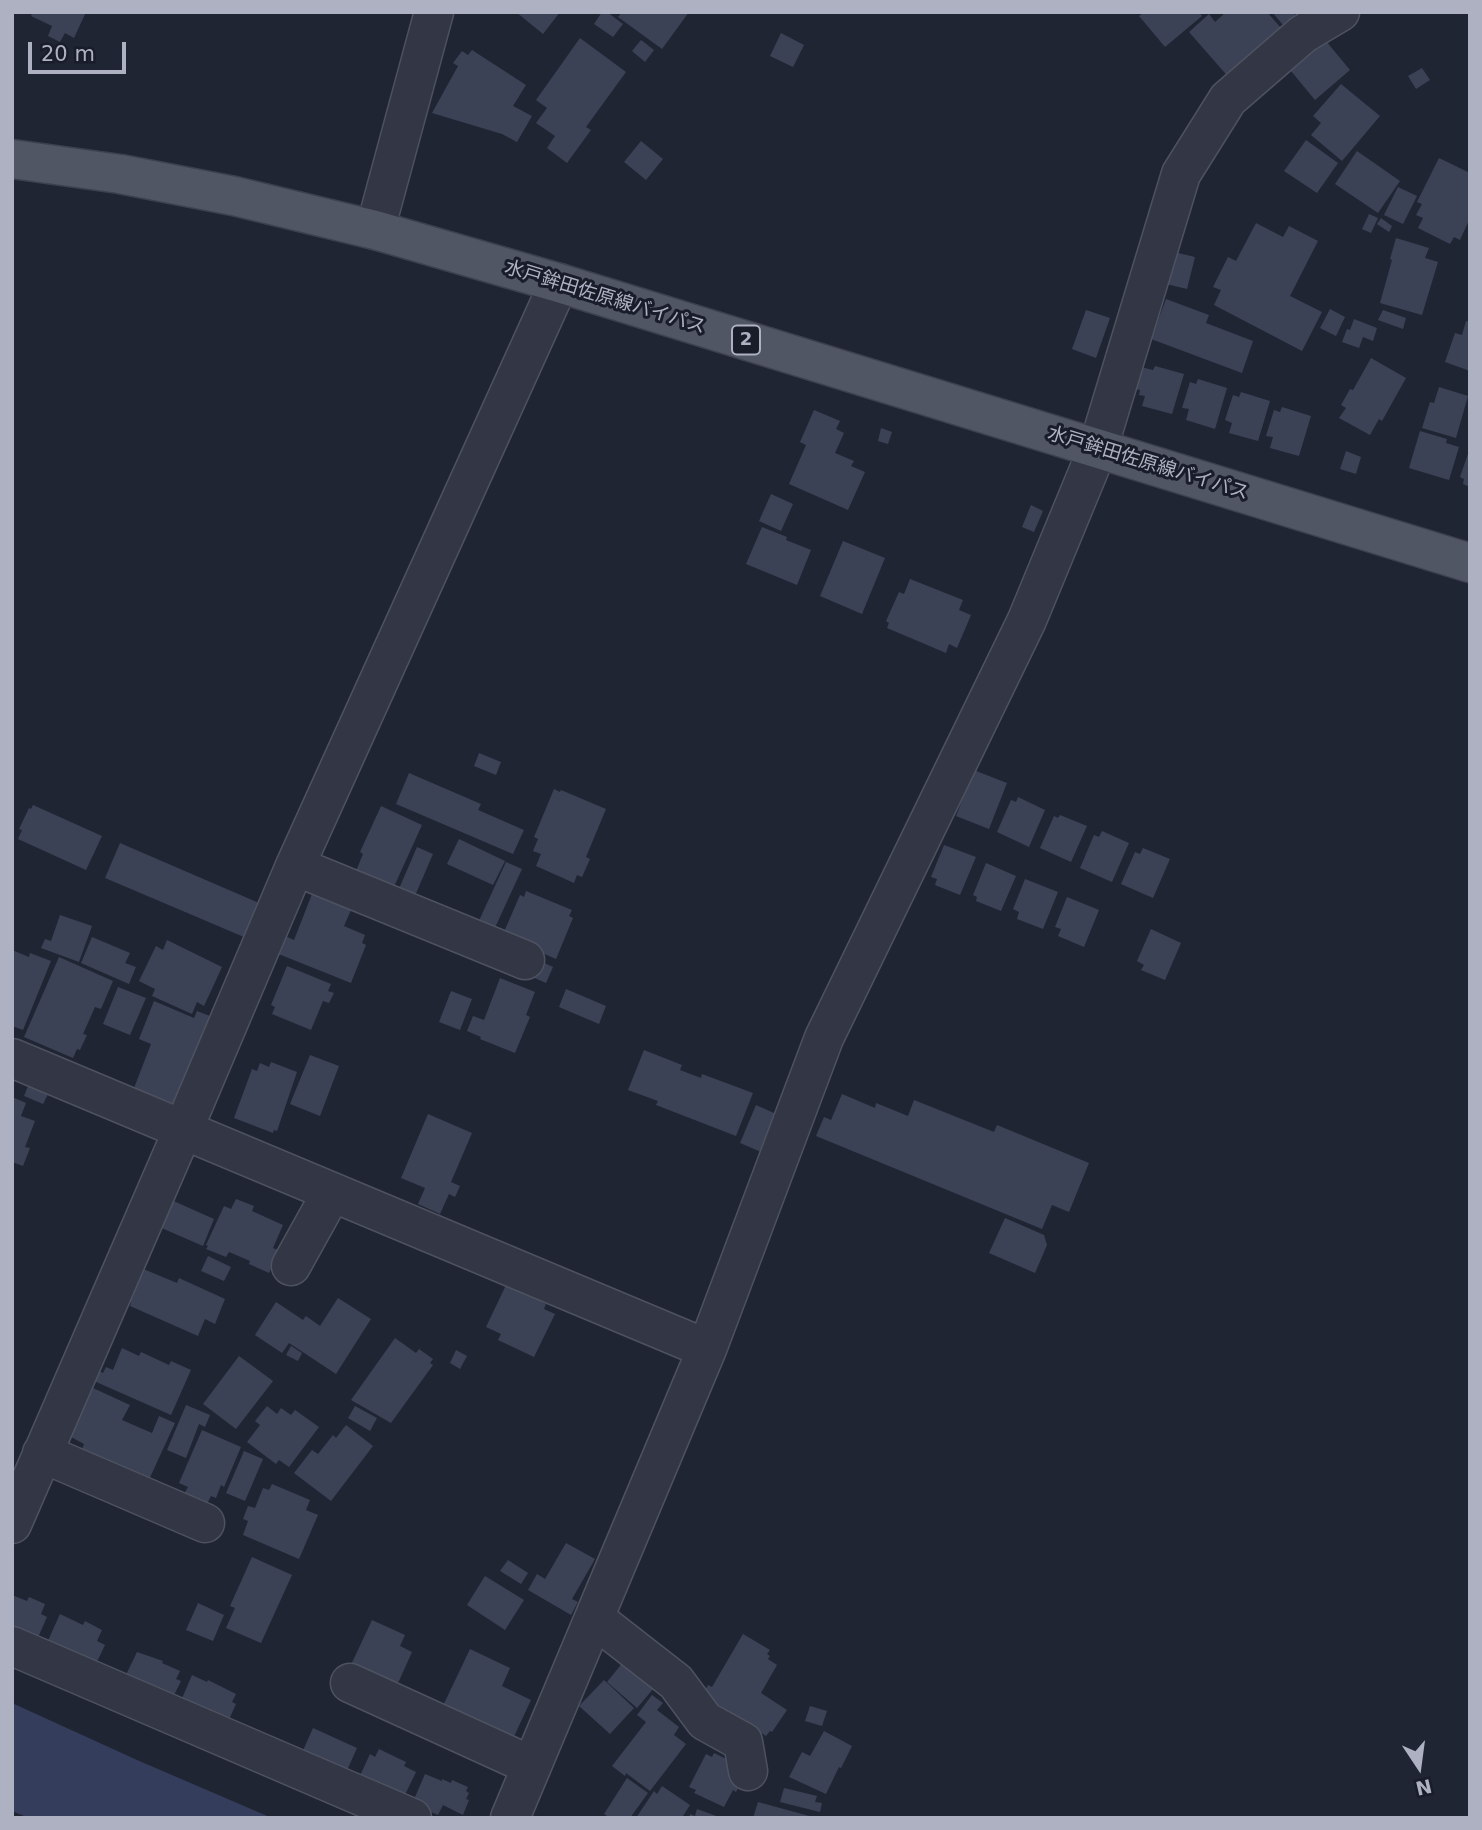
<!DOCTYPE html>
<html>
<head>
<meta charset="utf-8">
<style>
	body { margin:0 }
	#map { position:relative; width:1482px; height:1830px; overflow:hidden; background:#202534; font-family:"DejaVu Sans",sans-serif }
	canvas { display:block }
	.frame { position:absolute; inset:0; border:14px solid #adb1c2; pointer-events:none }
	.north { position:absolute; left:1384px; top:1732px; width:70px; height:70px; -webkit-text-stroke:5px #191d29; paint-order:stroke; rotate:167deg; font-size:19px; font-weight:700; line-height:28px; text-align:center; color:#adb1c2 }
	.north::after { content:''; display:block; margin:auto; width:24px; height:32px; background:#adb1c2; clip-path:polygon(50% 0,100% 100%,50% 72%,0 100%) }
	.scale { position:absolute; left:28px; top:42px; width:98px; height:32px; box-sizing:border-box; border:4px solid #adb1c2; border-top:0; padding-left:9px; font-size:21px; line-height:24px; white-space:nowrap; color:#adb1c2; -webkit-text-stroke:5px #191d29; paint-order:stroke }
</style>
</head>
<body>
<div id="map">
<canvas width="1482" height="1830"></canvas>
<div class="frame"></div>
<div class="north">N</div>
<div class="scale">20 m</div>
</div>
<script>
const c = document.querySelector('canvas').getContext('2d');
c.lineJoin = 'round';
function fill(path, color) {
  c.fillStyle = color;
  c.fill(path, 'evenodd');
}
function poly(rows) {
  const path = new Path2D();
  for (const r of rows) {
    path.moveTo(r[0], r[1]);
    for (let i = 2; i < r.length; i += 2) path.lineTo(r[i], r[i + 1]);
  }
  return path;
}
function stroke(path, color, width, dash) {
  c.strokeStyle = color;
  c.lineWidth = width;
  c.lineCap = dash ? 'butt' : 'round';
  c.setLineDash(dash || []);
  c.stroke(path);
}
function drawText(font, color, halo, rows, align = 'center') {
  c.font = font + ' "DejaVu Sans","Noto Sans JP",sans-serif';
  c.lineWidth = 6;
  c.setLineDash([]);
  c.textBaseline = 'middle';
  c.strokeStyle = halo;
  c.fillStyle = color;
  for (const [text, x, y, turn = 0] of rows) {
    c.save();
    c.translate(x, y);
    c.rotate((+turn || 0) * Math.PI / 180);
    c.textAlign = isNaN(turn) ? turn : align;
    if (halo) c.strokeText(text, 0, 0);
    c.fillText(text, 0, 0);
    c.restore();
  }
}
const water = poly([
	[12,1703,137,1760,272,1818,29,1818,12,1811]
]);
const building = poly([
	[33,12,86,12,74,38,65,33,60,42,48,36,52,26,31,16],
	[516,12,560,12,543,34],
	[602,12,607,12,623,24,613,37,594,24],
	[622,12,689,12,662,49,618,17],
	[1144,12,1199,12,1202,16,1165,47,1139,16],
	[1226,12,1267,12,1281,28,1231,80,1189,32,1209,14,1215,22],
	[1272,12,1298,12,1283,25],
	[781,33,804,45,793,67,770,56],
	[580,38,626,72,586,127,591,130,567,163,547,148,555,136,536,123,547,108,536,100],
	[641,40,654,50,645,62,632,51],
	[1326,41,1350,70,1315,100,1291,71],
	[472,50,526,85,513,106,532,116,517,142,502,134,432,113,458,66,453,63,462,51,468,55],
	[1422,68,1430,80,1416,89,1408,76],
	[1341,84,1380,116,1342,161,1311,135,1321,123,1313,116],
	[1306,140,1338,163,1317,193,1284,171],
	[641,141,663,159,646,180,624,162],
	[1357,151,1400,181,1378,213,1335,184],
	[1439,158,1470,173,1470,218,1460,240,1454,237,1450,244,1418,228,1423,218,1416,215,1422,204,1417,202],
	[1398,187,1417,196,1403,224,1384,215],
	[1369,214,1378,218,1371,233,1362,229],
	[1381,218,1392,226,1389,232,1377,224],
	[1256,223,1283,237,1289,226,1318,241,1290,296,1322,312,1302,351,1214,305,1221,290,1213,287,1228,257,1236,261],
	[1396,238,1429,248,1425,258,1438,262,1422,315,1380,303,1392,260,1390,259],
	[1174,252,1195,257,1187,289,1166,284],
	[1166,299,1209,315,1206,323,1253,341,1242,373,1151,339],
	[1330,309,1345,317,1336,336,1320,328],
	[1086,310,1110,318,1096,358,1072,349],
	[1383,310,1406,318,1403,329,1378,320],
	[1354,319,1377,328,1373,341,1363,337,1359,348,1342,342,1347,329,1350,330],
	[1466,321,1470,322,1470,371,1445,362,1455,333,1462,335],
	[1371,358,1406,378,1382,421,1379,419,1370,435,1339,418,1346,408,1341,405,1350,389,1353,390],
	[1155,366,1184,374,1172,414,1142,406,1145,396,1139,395,1140,390,1135,389,1141,367,1153,370],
	[1198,379,1227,388,1215,429,1186,420,1189,409,1182,408,1190,382,1196,384],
	[1439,387,1468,396,1456,438,1422,428,1430,402,1434,403],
	[1241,392,1270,401,1258,441,1229,433,1232,423,1225,420,1233,395,1239,397],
	[1282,407,1311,416,1299,456,1270,448,1273,437,1266,436,1274,410,1280,412],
	[814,410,840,421,836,429,844,433,835,453,854,461,851,466,865,472,848,510,789,484,806,445,800,442],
	[881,428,892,432,888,444,878,441],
	[1420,431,1447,439,1446,443,1459,447,1449,480,1409,468],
	[1470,448,1470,487,1463,484,1464,479,1460,477],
	[1346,451,1361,457,1356,474,1340,469],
	[771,494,793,504,781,531,759,521],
	[1031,505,1043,511,1034,532,1022,527],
	[762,527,787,537,786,540,811,550,797,585,746,564],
	[843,541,885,558,862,614,820,596],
	[910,579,963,600,959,610,971,615,957,648,949,644,946,653,887,628,889,623,886,621,899,592,904,594],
	[479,753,501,762,496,775,474,766],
	[971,769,1007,783,989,829,956,816,963,798,959,797],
	[409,773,481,804,478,810,524,830,513,854,396,804],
	[554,789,560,792,561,790,606,809,586,857,590,859,582,877,577,875,574,883,536,866,541,854,533,851,538,839,534,837],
	[1018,797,1045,810,1029,847,997,832,1011,800,1016,802],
	[33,805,102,836,86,870,18,839,22,830,19,829,29,808,31,809],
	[381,806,422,825,392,891,356,871,363,854,360,852],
	[1060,815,1087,826,1071,862,1040,848,1054,816,1058,818],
	[1102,831,1129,843,1112,882,1080,868,1094,835,1099,837],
	[459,839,505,861,493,885,447,864],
	[120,843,266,906,251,940,105,878],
	[944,845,976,857,960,895,935,885,937,879,931,877],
	[417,847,433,854,414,898,398,891],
	[1143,848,1170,859,1153,898,1121,884,1135,852,1140,854],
	[506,862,522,869,493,932,477,925],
	[986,863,1016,876,1001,911,976,901,977,897,973,895],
	[1025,879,1058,892,1043,929,1017,919,1019,912,1013,909],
	[526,891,572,910,569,916,573,918,556,959,512,940,504,932,520,895,524,897],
	[312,894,351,910,344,926,365,935,362,943,366,945,351,983,276,953,283,935,294,940],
	[1067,897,1099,910,1084,947,1058,936,1061,929,1055,927],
	[60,915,92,926,79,962,41,948,45,939,51,941],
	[1151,929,1181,943,1165,980,1141,970,1144,965,1137,961],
	[92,937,130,953,125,963,136,967,129,984,81,963],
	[167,940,222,967,204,1006,197,1002,192,1014,152,996,155,989,139,981,156,946,163,950],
	[12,950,29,957,30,953,51,961,23,1030,12,1026],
	[59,957,113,981,101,1009,95,1007,83,1034,87,1035,80,1050,77,1049,73,1058,24,1037],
	[538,960,553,967,546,983,530,976],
	[287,966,331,984,328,991,334,993,329,1003,323,1001,311,1030,272,1014,275,1007,271,1005],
	[500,978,535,992,526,1015,530,1017,515,1053,480,1039,481,1037,467,1031,473,1016,484,1020],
	[118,987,146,998,130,1035,103,1024],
	[566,989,606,1006,599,1024,559,1007],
	[451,991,472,999,460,1030,439,1022],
	[154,1001,194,1018,197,1011,210,1016,180,1106,134,1088,151,1044,139,1039],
	[644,1050,682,1065,680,1070,701,1078,702,1074,753,1093,736,1136,656,1105,658,1101,628,1090],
	[310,1055,339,1066,320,1116,290,1104],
	[271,1062,297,1072,277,1131,274,1130,273,1133,234,1118,252,1069,257,1071,260,1063,269,1067],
	[30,1081,50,1090,43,1104,24,1096],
	[842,1094,875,1108,876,1103,908,1116,914,1100,994,1132,997,1125,1089,1163,1069,1212,1052,1205,1042,1229,816,1136,824,1117,831,1120],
	[12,1097,26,1103,21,1116,35,1121,25,1147,30,1148,23,1166,12,1162],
	[756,1105,783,1117,768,1155,740,1143],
	[428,1114,472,1133,451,1182,460,1186,455,1197,449,1194,440,1214,418,1204,425,1188,401,1178],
	[169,1199,214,1219,203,1246,157,1226],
	[236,1199,254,1206,252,1211,283,1225,273,1248,280,1251,269,1273,249,1264,250,1261,229,1252,226,1257,206,1249,208,1246,206,1245,224,1206,231,1209],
	[1005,1218,1044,1235,1047,1245,1035,1273,989,1253],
	[208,1256,231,1267,224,1281,201,1271],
	[141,1268,177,1283,179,1278,225,1299,215,1324,205,1319,198,1336,130,1306,131,1303,127,1301],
	[506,1285,546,1304,544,1309,555,1314,534,1357,498,1340,501,1334,486,1327],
	[338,1298,371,1319,336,1374,289,1343,282,1353,255,1335,276,1302,303,1320,306,1316,320,1326],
	[395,1338,416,1353,419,1349,433,1359,430,1363,433,1365,391,1423,351,1400],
	[291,1346,302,1353,298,1361,286,1355],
	[122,1348,139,1356,141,1352,169,1365,171,1361,191,1370,171,1415,94,1381,98,1371,103,1373,106,1367,113,1370],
	[456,1350,467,1356,460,1369,450,1363],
	[239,1356,273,1381,236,1429,203,1404],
	[93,1388,130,1405,122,1420,152,1433,159,1416,175,1423,147,1484,80,1454,84,1444,71,1437],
	[186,1405,210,1415,205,1427,199,1424,186,1458,167,1450],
	[267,1406,277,1414,281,1408,291,1415,295,1410,319,1427,289,1467,279,1460,276,1464,247,1442,260,1425,255,1421],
	[355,1406,377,1418,370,1431,348,1418],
	[346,1425,373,1446,331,1501,294,1473,312,1450,318,1454,333,1435,336,1438],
	[202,1430,241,1447,224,1487,221,1485,216,1498,211,1496,205,1508,182,1498,188,1487,179,1483],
	[244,1451,263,1459,245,1501,226,1493],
	[272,1484,310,1500,306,1510,318,1515,299,1559,243,1535,248,1521,243,1519,248,1506,255,1508,263,1488,269,1490],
	[566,1543,595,1559,572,1599,578,1602,571,1615,528,1590,537,1574,545,1579],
	[252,1557,292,1575,261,1643,226,1628,235,1608,230,1606],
	[508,1560,528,1573,521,1584,500,1571],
	[485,1576,524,1600,505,1630,467,1605],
	[12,1595,27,1601,29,1597,45,1604,41,1614,47,1617,36,1642,12,1631],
	[198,1603,224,1615,213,1641,186,1630],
	[60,1614,83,1625,85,1621,102,1630,97,1641,105,1645,94,1668,46,1645],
	[372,1620,405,1635,400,1646,412,1652,394,1692,350,1667],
	[743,1634,770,1650,767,1654,770,1656,768,1659,777,1665,761,1693,787,1710,772,1732,770,1731,766,1736,734,1715,701,1698,708,1685,712,1687],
	[470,1649,510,1668,502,1686,531,1700,510,1745,440,1712],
	[137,1652,163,1661,162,1663,180,1671,176,1679,181,1681,171,1701,124,1679],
	[628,1656,659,1682,637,1708,607,1682],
	[192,1675,207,1682,208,1680,236,1694,232,1702,236,1704,227,1724,180,1703],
	[604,1680,634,1708,610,1734,579,1706],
	[652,1695,663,1703,657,1710,679,1727,674,1735,686,1744,650,1791,626,1773,625,1776,612,1766,646,1722,637,1715],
	[810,1706,827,1711,822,1726,805,1721],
	[313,1728,357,1748,345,1775,301,1755],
	[824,1731,852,1746,841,1768,839,1767,826,1794,789,1777,802,1752,810,1756],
	[379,1749,406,1762,404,1766,416,1772,402,1801,358,1780,370,1754,375,1757],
	[714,1753,741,1766,742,1780,736,1792,733,1790,724,1807,694,1793,696,1790,689,1787,706,1754,712,1757],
	[425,1774,442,1781,442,1779,451,1783,452,1780,468,1787,466,1791,469,1793,466,1799,469,1800,463,1815,443,1805,438,1815,412,1804],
	[627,1778,648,1793,630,1818,610,1818,604,1814],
	[662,1786,690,1805,683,1816,685,1818,636,1818,654,1791,657,1794],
	[784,1788,817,1796,815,1802,822,1803,820,1812,780,1802],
	[758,1802,813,1817,813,1818,753,1818],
	[697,1809,719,1817,719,1818,689,1818,690,1814,695,1816]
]);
const minor = poly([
	[375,230,434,12],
	[295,866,525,960],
	[12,1058,707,1349],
	[291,1266,332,1192],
	[42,1453,205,1523],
	[12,1524,183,1130,295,866,559,283],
	[594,1618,676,1682,705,1721,743,1742,748,1771],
	[12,1646,412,1818],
	[350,1683,532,1766],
	[510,1818,707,1349,824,1038,1027,620,1098,448,1181,174,1228,99,1303,34,1340,12]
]);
const major = poly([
	[12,159,120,174,234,196,375,230,559,283,1470,563]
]);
const shields = [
	[746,340,28]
];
const shieldNames = [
	["2",746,340]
];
const streetNames = [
	["水戸鉾田佐原線バイパス",605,298,17],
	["水戸鉾田佐原線バイパス",1148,464,17]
];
fill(water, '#343d5b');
fill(building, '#3c4255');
stroke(minor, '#4e5260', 41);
stroke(major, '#3d414f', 41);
stroke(minor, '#333745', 38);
stroke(major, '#515665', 38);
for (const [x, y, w] of shields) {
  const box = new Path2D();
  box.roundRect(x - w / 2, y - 14.5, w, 29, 5);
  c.fillStyle = '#191d29';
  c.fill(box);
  stroke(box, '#adb1c2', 2);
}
drawText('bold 18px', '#adb1c2', null, shieldNames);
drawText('19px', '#adb1c2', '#191d29', streetNames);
</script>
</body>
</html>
